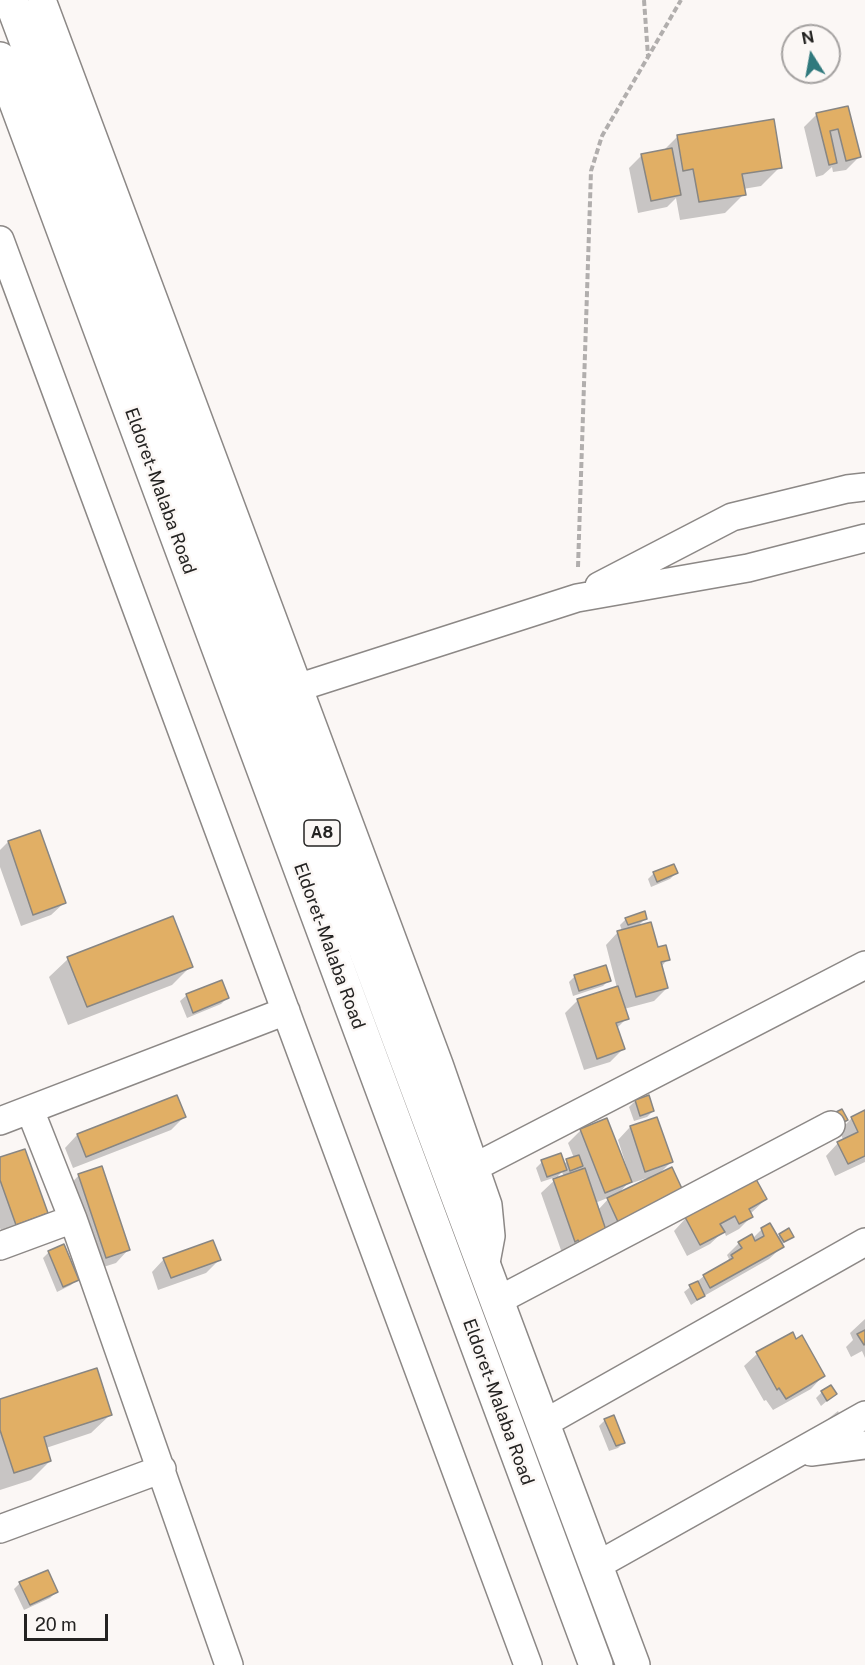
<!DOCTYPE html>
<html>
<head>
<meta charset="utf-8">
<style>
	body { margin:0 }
	#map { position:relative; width:865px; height:1665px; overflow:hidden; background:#fbf7f5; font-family:"Public Sans",sans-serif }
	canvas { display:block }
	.north { position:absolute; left:781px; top:24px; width:60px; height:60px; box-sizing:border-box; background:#fbf7f5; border:2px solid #a5a2a1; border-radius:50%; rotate:349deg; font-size:16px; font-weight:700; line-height:24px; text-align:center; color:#242322 }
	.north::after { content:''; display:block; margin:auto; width:21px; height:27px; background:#30797d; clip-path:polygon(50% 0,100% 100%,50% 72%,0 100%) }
	.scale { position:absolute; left:24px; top:1614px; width:84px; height:27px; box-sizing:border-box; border:3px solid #242322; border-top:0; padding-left:8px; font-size:18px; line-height:21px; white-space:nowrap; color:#242322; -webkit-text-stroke:4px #fbf7f5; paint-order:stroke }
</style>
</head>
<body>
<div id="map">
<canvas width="865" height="1665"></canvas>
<div class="north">N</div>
<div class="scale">20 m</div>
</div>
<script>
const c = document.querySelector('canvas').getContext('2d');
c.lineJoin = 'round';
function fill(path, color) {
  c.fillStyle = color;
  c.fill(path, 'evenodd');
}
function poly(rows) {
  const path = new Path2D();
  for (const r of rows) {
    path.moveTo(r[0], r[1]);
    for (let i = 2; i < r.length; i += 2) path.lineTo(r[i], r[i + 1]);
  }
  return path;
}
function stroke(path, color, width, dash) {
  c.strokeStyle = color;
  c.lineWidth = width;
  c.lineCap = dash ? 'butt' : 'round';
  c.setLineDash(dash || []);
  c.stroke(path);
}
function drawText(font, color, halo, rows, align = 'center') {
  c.font = font + ' "Public Sans",sans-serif';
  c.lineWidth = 5;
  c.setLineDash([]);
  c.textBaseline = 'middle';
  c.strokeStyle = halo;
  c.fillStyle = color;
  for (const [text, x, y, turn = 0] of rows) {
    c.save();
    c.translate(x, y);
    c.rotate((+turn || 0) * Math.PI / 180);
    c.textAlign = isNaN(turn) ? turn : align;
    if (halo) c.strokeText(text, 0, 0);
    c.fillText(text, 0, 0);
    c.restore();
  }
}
const shadow = poly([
	[847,107,859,157,846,170,833,172,832,167,823,175,816,177,804,127,817,114],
	[678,136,780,167,761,186,743,189,744,194,725,213,680,220,676,198,667,207,638,213,629,168,642,155,663,151],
	[8,842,64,903,51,915,21,926,0,867,0,850],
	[654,873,676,873,670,879,651,887,648,879],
	[626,919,645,919,637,927,668,959,661,967,667,988,654,1001,624,1009,627,1018,616,1029,623,1049,610,1062,584,1070,565,1013,578,1000,617,988,606,945,618,932,622,931,620,925],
	[68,959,191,966,172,985,68,1025,49,977],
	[575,976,609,980,603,986,573,996,569,982],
	[187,995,227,998,221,1004,187,1018,180,1001],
	[176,1097,184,1117,171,1130,73,1168,65,1148,77,1135],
	[635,1101,653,1111,647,1117,634,1121,629,1107],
	[865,1112,865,1162,835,1176,826,1156,838,1143,844,1141,839,1131,852,1118],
	[630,1127,671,1162,658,1175,682,1193,562,1253,541,1193,559,1176,541,1182,536,1168,542,1162,563,1164,574,1158,568,1143,581,1130,625,1169,627,1168,618,1140],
	[562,1172,564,1177,554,1180],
	[647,1178,648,1180,617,1195,631,1180,632,1183],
	[610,1197,598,1210,595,1203],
	[0,1159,46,1213,33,1226,3,1236,0,1228],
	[79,1175,128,1250,116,1263,94,1270,67,1188],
	[766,1199,750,1214,751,1217,739,1229,726,1236,724,1231,710,1244,687,1256,674,1231,686,1218],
	[762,1229,777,1238,780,1235,792,1237,781,1245,782,1247,769,1259,704,1296,691,1305,684,1292,704,1276,722,1266,729,1259,727,1255,739,1243,753,1238],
	[49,1252,77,1279,71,1285,57,1292,43,1258],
	[164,1259,219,1260,206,1273,158,1290,152,1272],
	[865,1319,865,1358,862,1351,851,1357,846,1347,853,1340,850,1333],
	[792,1334,823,1376,811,1389,773,1410,766,1400,764,1401,744,1366,757,1354],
	[822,1392,835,1394,821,1406,816,1398],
	[0,1401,110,1415,91,1433,46,1448,50,1461,31,1480,0,1490],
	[838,1411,840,1415,827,1426,824,1422],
	[605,1420,624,1442,618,1448,609,1451,599,1426],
	[20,1583,56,1592,50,1598,24,1610,14,1589]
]);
const building = poly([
	[848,106,861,157,846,161,838,129,830,131,837,163,829,165,816,113,848,106],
	[774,119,782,168,742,174,746,195,699,202,693,169,683,171,677,135,774,119],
	[672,148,681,195,651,201,641,154,672,148],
	[40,830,66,903,33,915,8,841,40,830],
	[674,864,678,873,657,882,653,872,674,864],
	[645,911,647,919,628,925,625,918,645,911],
	[173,916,193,967,87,1007,67,957,173,916],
	[651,922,658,947,666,945,670,960,661,962,668,988,636,997,617,931,651,922],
	[606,965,611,981,579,991,574,975,606,965],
	[222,980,229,998,193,1013,186,994,222,980],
	[618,986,629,1019,616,1023,625,1049,597,1059,577,999,618,986],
	[177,1095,186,1117,86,1157,77,1134,177,1095],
	[649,1095,654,1111,640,1116,635,1100,649,1095],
	[842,1109,848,1120,838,1125,832,1114,842,1109],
	[865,1110,865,1156,848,1164,837,1142,858,1132,851,1117,865,1110],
	[657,1117,673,1162,645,1172,630,1126,657,1117],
	[607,1118,632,1182,605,1193,580,1129,607,1118],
	[25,1149,48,1213,16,1225,0,1180,0,1157,25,1149],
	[561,1153,567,1170,547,1177,541,1160,561,1153],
	[579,1155,583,1166,570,1171,566,1159,579,1155],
	[102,1166,130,1250,106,1258,78,1174,102,1166],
	[672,1167,684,1193,619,1224,607,1198,672,1167],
	[585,1168,609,1239,581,1248,578,1240,575,1242,553,1179,585,1168],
	[756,1179,767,1199,749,1209,753,1217,739,1224,735,1216,720,1224,725,1232,700,1245,685,1217,756,1179],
	[770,1223,784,1247,710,1288,703,1275,733,1258,731,1255,742,1248,738,1242,752,1234,755,1241,764,1236,761,1228,770,1223],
	[789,1228,794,1237,784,1242,779,1234,789,1228],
	[213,1240,221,1260,171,1278,163,1258,213,1240],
	[64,1244,79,1280,63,1287,48,1251,64,1244],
	[698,1281,705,1296,697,1300,689,1285,698,1281],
	[865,1330,865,1344,864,1345,857,1334,865,1330],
	[793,1332,796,1339,802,1335,825,1376,786,1399,779,1388,777,1390,756,1352,793,1332],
	[97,1368,112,1415,44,1437,51,1461,14,1473,0,1430,0,1399,97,1368],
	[831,1385,837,1394,827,1401,821,1391,831,1385],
	[614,1415,625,1443,616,1446,604,1419,614,1415],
	[48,1570,58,1592,30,1605,19,1582,48,1570]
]);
const path = poly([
	[644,0,648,56],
	[578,567,591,171,602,136,681,0]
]);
const minor = poly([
	[42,0,439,1064,488,1205,491,1236,485,1268],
	[0,240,528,1665],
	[599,586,732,517,847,489,865,487],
	[300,687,577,598,748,568,865,538],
	[30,1110,73,1219,229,1665],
	[0,1121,286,1011],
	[475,1167,865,965],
	[0,1246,73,1219],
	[497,1301,831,1125],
	[543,1424,865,1242],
	[811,1452,865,1445],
	[0,1529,162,1469],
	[596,1566,865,1415]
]);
const trunk = poly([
	[11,0,633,1665],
	[0,59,596,1665]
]);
const shields = [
	[322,833,36]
];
const shieldNames = [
	["A8",322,833]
];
const streetNames = [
	["Eldoret-Malaba Road",160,491,70],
	["Eldoret-Malaba Road",329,946,70],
	["Eldoret-Malaba Road",498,1402,70]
];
fill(shadow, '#0003');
fill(building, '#e1af65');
stroke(building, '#888683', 1.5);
stroke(minor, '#8c8886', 30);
stroke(trunk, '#8c8886', 36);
stroke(path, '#b1aead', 4, [6, 3]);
stroke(minor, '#fff', 27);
stroke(trunk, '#fff', 33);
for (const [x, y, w] of shields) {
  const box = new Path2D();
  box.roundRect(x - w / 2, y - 13, w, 26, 4.5);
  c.fillStyle = '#fbf7f5';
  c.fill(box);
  stroke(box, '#242322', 1.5);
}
drawText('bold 16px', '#242322', null, shieldNames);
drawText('18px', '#242322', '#fbf7f5', streetNames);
</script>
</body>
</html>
